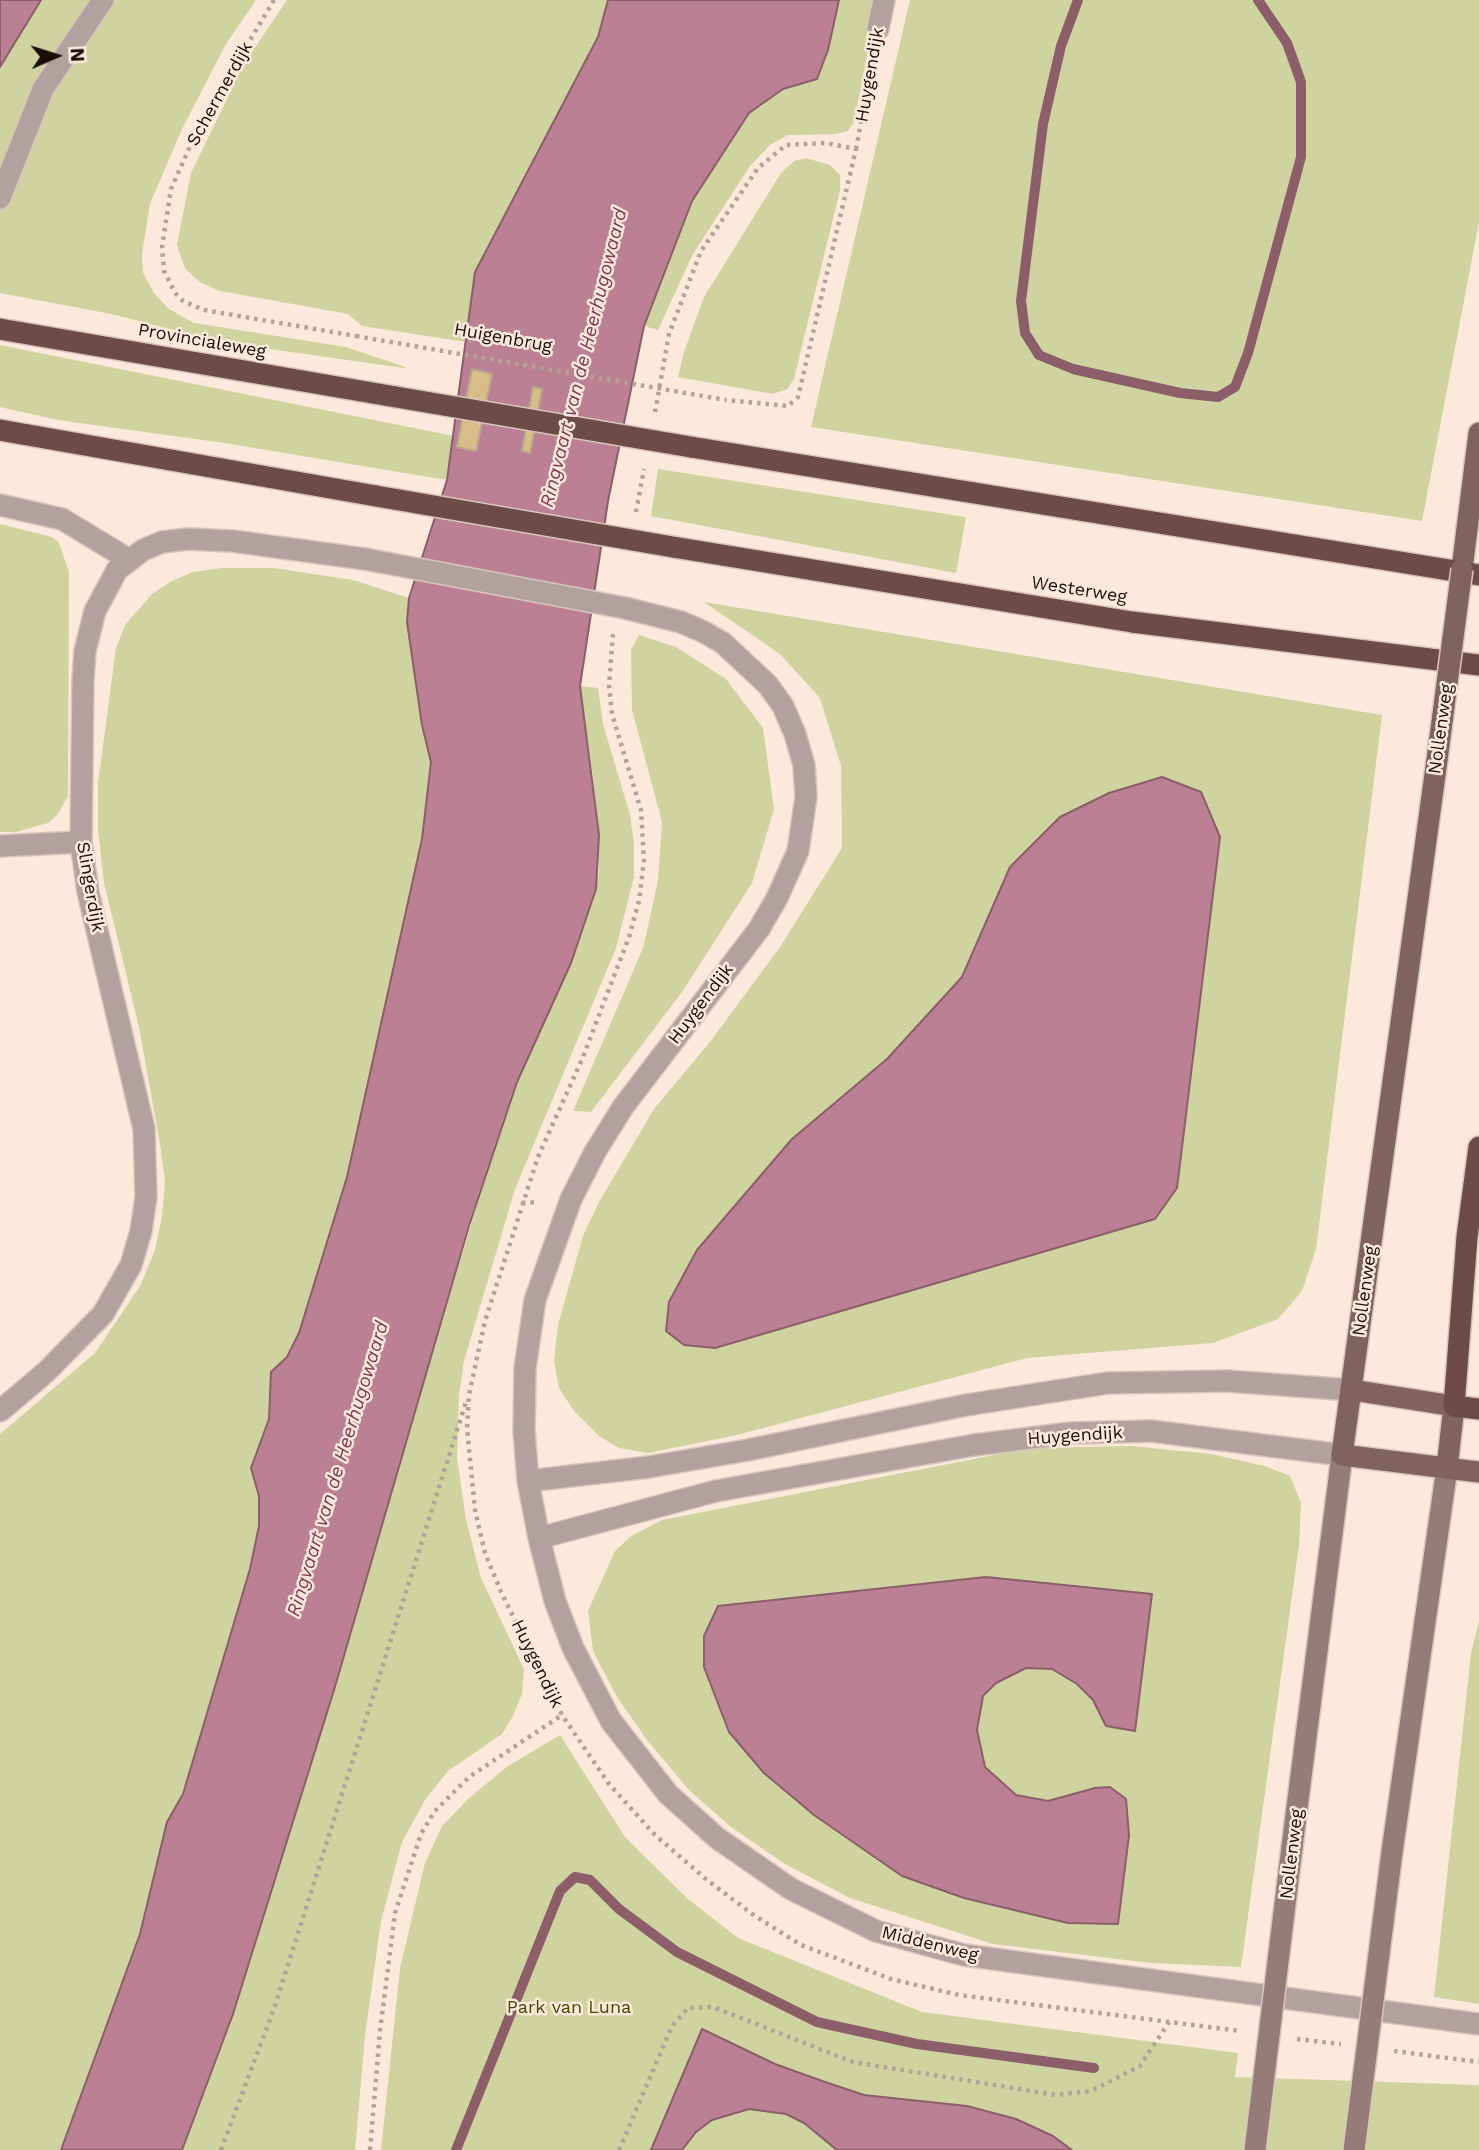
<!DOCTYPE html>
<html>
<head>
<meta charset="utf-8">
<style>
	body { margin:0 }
	#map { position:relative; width:1479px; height:2150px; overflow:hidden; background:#fde9dc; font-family:"Work Sans",sans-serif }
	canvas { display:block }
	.north { position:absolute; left:21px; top:21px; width:70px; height:70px; -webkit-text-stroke:5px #fde9dc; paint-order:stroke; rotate:87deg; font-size:19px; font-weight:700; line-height:28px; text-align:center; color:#1a0f08 }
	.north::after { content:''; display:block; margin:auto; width:24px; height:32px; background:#1a0f08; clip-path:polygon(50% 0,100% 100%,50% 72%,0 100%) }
</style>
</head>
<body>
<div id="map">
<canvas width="1479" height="2150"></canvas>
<div class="north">N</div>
</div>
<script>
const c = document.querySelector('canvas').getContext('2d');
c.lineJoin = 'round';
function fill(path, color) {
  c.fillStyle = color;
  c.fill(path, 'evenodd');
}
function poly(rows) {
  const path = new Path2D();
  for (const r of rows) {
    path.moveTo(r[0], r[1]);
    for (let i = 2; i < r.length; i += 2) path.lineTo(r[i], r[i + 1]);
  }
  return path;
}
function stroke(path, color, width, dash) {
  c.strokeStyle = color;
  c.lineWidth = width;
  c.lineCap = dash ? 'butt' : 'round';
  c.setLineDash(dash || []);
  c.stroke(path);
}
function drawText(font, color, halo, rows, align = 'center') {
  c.font = font + ' "Work Sans",sans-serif';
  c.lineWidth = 5;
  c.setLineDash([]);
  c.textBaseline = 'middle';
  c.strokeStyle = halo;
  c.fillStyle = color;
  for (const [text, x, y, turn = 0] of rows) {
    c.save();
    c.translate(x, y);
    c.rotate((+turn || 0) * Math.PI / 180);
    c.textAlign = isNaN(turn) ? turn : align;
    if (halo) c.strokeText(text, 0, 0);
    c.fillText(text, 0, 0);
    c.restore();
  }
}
const green = poly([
	[41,0,256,0,226,44,182,129,150,204,142,254,143,273,154,293,169,309,194,323,346,347,411,369,220,342,111,314,0,293,0,67],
	[287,0,608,0,598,37,475,272,466,342,362,326,348,314,220,291,201,283,185,268,177,245,191,173,244,64],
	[839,0,878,0,854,122,848,131,836,134,788,135,770,145,750,166,693,254,658,330,644,326,692,201,749,113,783,89,817,79,828,50],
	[910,0,1479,0,1479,222,1422,521,811,427],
	[806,158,830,165,840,175,840,190,794,379,787,389,773,394,678,377,684,352,704,297,781,173,794,161],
	[0,345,454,436,447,480,224,443,58,420,0,407],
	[658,469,966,517,956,573,651,516],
	[0,524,52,537,59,543,69,572,68,796,58,814,48,823,16,832,0,832],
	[222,568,274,568,353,580,409,598,407,622,422,725,431,762,430,789,422,839,347,1177,299,1333,287,1357,271,1372,269,1419,251,1468,259,1496,259,1526,250,1569,183,1794,167,1822,140,1934,61,2150,0,2150,0,1434,95,1353,140,1286,155,1250,162,1217,165,1181,160,1144,139,1027,104,883,98,830,98,783,116,648,125,625,152,594,170,582,193,572],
	[704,602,1382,715,1316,1249,1302,1291,1278,1319,1213,1343,1027,1358,737,1435,648,1453,619,1448,599,1436,574,1411,559,1388,554,1361,558,1325,583,1236,599,1202,654,1109,710,1042,780,947,842,848,841,766,820,698,780,654],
	[1201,792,1220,837,1177,1188,887,1059,962,977,1010,867],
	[639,635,676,647,726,679,763,728,774,809,752,883,682,992,591,1112,573,1111,643,948,658,881,662,822,632,710,631,650],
	[580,686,598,688,603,724,630,815,634,844,634,877,616,948,515,1189,464,1361,459,1395,457,1458,466,1519,481,1578,524,1669,522,1694,513,1716,502,1734,448,1771,425,1800,402,1842,381,1921,365,2036,355,2150,182,2150,233,2014,497,1139,517,1082,571,962,596,889,599,871,593,776],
	[1132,1446,1211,1454,1265,1466,1290,1476,1301,1503,1299,1545,1241,1967,1150,1963,993,1944,850,1898,785,1864,731,1827,689,1790,647,1740,617,1697,593,1651,588,1611,615,1551,631,1536,662,1520,1030,1448],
	[986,1577,1152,1594,1106,1726,1093,1700,1077,1684,1052,1669,1025,1668,996,1683,983,1697,977,1730,985,1767,1016,1795,1048,1801,1095,1788,1068,1923,964,1898,902,1876,814,1815,764,1773,718,1606],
	[1479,1621,1479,2004,1434,1997,1471,1653],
	[560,1735,625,1837,688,1899,738,1938,922,2012,1238,2053,1235,2077,1479,2085,1479,2150,381,2150,400,1968,425,1863,442,1826,468,1799,508,1766]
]);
const water = poly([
	[0,0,41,0,0,67,0,0],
	[608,0,839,0,828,50,817,79,783,89,749,113,692,201,644,326,608,501,580,686,599,835,596,889,571,963,517,1082,469,1226,334,1690,233,2014,182,2150,61,2150,140,1934,167,1822,183,1794,250,1569,259,1526,259,1496,251,1468,269,1419,271,1372,287,1357,299,1333,347,1177,422,839,431,762,422,725,407,622,409,598,447,480,475,272,598,37,608,0],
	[1162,777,1201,792,1220,837,1177,1188,1155,1219,715,1348,684,1345,666,1331,669,1302,697,1250,792,1139,887,1059,962,977,1010,867,1060,817,1109,793,1162,777],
	[986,1577,1152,1594,1135,1731,1106,1726,1093,1700,1077,1684,1052,1669,1026,1668,996,1683,983,1696,977,1730,985,1767,1016,1795,1048,1801,1095,1788,1110,1787,1126,1799,1129,1835,1118,1924,1068,1923,964,1898,902,1876,814,1815,764,1773,729,1732,704,1667,704,1636,718,1606,986,1577],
	[702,2029,775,2064,825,2082,864,2095,967,2106,1016,2119,1053,2136,1072,2150,837,2150,804,2123,786,2114,749,2109,712,2120,696,2132,682,2150,651,2150,702,2029]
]);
const stream = poly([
	[1078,0,1061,46,1043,124,1021,301,1025,333,1039,355,1073,369,1180,393,1218,397,1235,387,1248,353,1301,157,1301,82,1287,43,1258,0],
	[456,2150,560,1891,575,1877,590,1880,619,1909,677,1952,817,2022,917,2044,1094,2068]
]);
const building = poly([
	[472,369,492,374,476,451,457,447,472,369],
	[533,387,542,389,530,453,522,451,533,387]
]);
const path = poly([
	[274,0,200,124,171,189,162,247,164,271,175,293,183,301,204,310,356,336],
	[856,149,873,57],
	[655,412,669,334,701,251,758,168,786,145,826,143,856,149,798,397,788,406,726,400],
	[636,512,644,469],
	[613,634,609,685,612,714,641,810,644,860,639,901,629,937,583,1057,538,1157,485,1321,469,1395,467,1428,475,1510,485,1553,501,1592,562,1715,609,1784,655,1835,707,1880,755,1916,801,1945,891,1979,959,1995,1240,2031],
	[522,1203,539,1202],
	[1297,2039,1341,2044],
	[1394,2051,1479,2062],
	[221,2150,275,2006,466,1402],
	[370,2150,380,2031,395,1913,421,1834,434,1812,469,1777,562,1715],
	[619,2150,672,2026,688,2008,713,2007,853,2062,1056,2095,1091,2091,1140,2066,1169,2022]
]);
const lane = poly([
	[0,505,62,519,128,559]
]);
const street = poly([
	[878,29,884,0],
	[0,198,43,89,103,0],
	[625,608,681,622,704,632,723,643,768,685,783,706,795,734,804,765,806,797,798,851,777,898,759,929,623,1107,595,1152,571,1199,535,1300,525,1368,524,1431,528,1481,539,1538,555,1601,573,1648,611,1721,668,1794,717,1838,791,1889,876,1931,964,1955,1479,2024],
	[0,846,81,842],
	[0,1411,46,1372,103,1314,131,1265,141,1231,146,1197,144,1129,88,892,81,842,83,680,85,651,95,611,117,570,143,550,162,542,188,539,232,541,365,559],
	[528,1481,649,1467,748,1450,966,1405,1108,1383,1227,1381,1352,1390],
	[539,1538,716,1491,974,1445,1071,1433,1151,1431,1342,1455]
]);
const secondary = poly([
	[1292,1847,1342,1455],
	[1392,1852,1447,1468]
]);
const primary = poly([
	[1462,569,1479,433],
	[1437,760,1342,1455,1479,1472],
	[1352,1390,1454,1406,1447,1468]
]);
const highway = poly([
	[0,329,396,397],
	[0,430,376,496],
	[691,447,1479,575],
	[673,547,1132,622,1479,665],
	[1479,1147,1467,1237,1454,1406,1479,1409]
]);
const pathBridge = poly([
	[356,336,726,400]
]);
const streetBridge = poly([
	[365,559,625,608]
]);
const secondaryBridge = poly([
	[1255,2150,1292,1847],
	[1354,2150,1392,1852]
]);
const primaryBridge = poly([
	[1437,760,1462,569]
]);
const highwayBridge = poly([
	[396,397,691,447],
	[376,496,673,547]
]);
const streetNames = [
	["Huygendijk",870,75,-80],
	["Schermerdijk",220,94,-61],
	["Huigenbrug",503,338,10],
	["Provincialeweg",202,341,10],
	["Westerweg",1079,590,9],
	["Nollenweg",1441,729,-82],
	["Slingerdijk",90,887,80],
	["Huygendijk",701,1004,-53],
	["Nollenweg",1365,1291,-82],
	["Huygendijk",1075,1436,-4],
	["Huygendijk",537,1664,64],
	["Nollenweg",1292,1854,-83],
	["Middenweg",930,1944,14]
];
const parkNames = [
	["Park van Luna",569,2008]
];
const waterNames = [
	["Ringvaart van de Heerhugowaard",584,358,-76],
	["Ringvaart van de Heerhugowaard",338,1469,-73]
];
fill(green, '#cfd39f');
fill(water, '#bb8093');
stroke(water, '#8b5e69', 2);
stroke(stream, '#8b5e69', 10);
fill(building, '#d9bd89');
stroke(building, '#b9a889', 2);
stroke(lane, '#d9c6ba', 24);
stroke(street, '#d9c6ba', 24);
stroke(secondary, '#d9c6ba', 24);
stroke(primary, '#d9c6ba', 24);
stroke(highway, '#d9c6ba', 24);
stroke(path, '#b3a297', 4.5, [3.5, 5]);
stroke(lane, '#b2a19f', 21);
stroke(street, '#b2a19f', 21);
stroke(secondary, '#957c79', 21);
stroke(primary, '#80625e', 21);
stroke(highway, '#6d4b47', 21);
stroke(streetBridge, '#d9c6ba', 24, []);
stroke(secondaryBridge, '#d9c6ba', 24, []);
stroke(primaryBridge, '#d9c6ba', 24, []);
stroke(highwayBridge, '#d9c6ba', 24, []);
stroke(pathBridge, '#b3a297', 4.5, [3.5, 5]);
stroke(streetBridge, '#b2a19f', 21);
stroke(secondaryBridge, '#957c79', 21);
stroke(primaryBridge, '#80625e', 21);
stroke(highwayBridge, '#6d4b47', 21);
drawText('18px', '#1a0f08', '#fde9dc', streetNames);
drawText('18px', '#454700', '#fde9dc', parkNames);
drawText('italic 19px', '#803753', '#fde9dc', waterNames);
</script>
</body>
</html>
